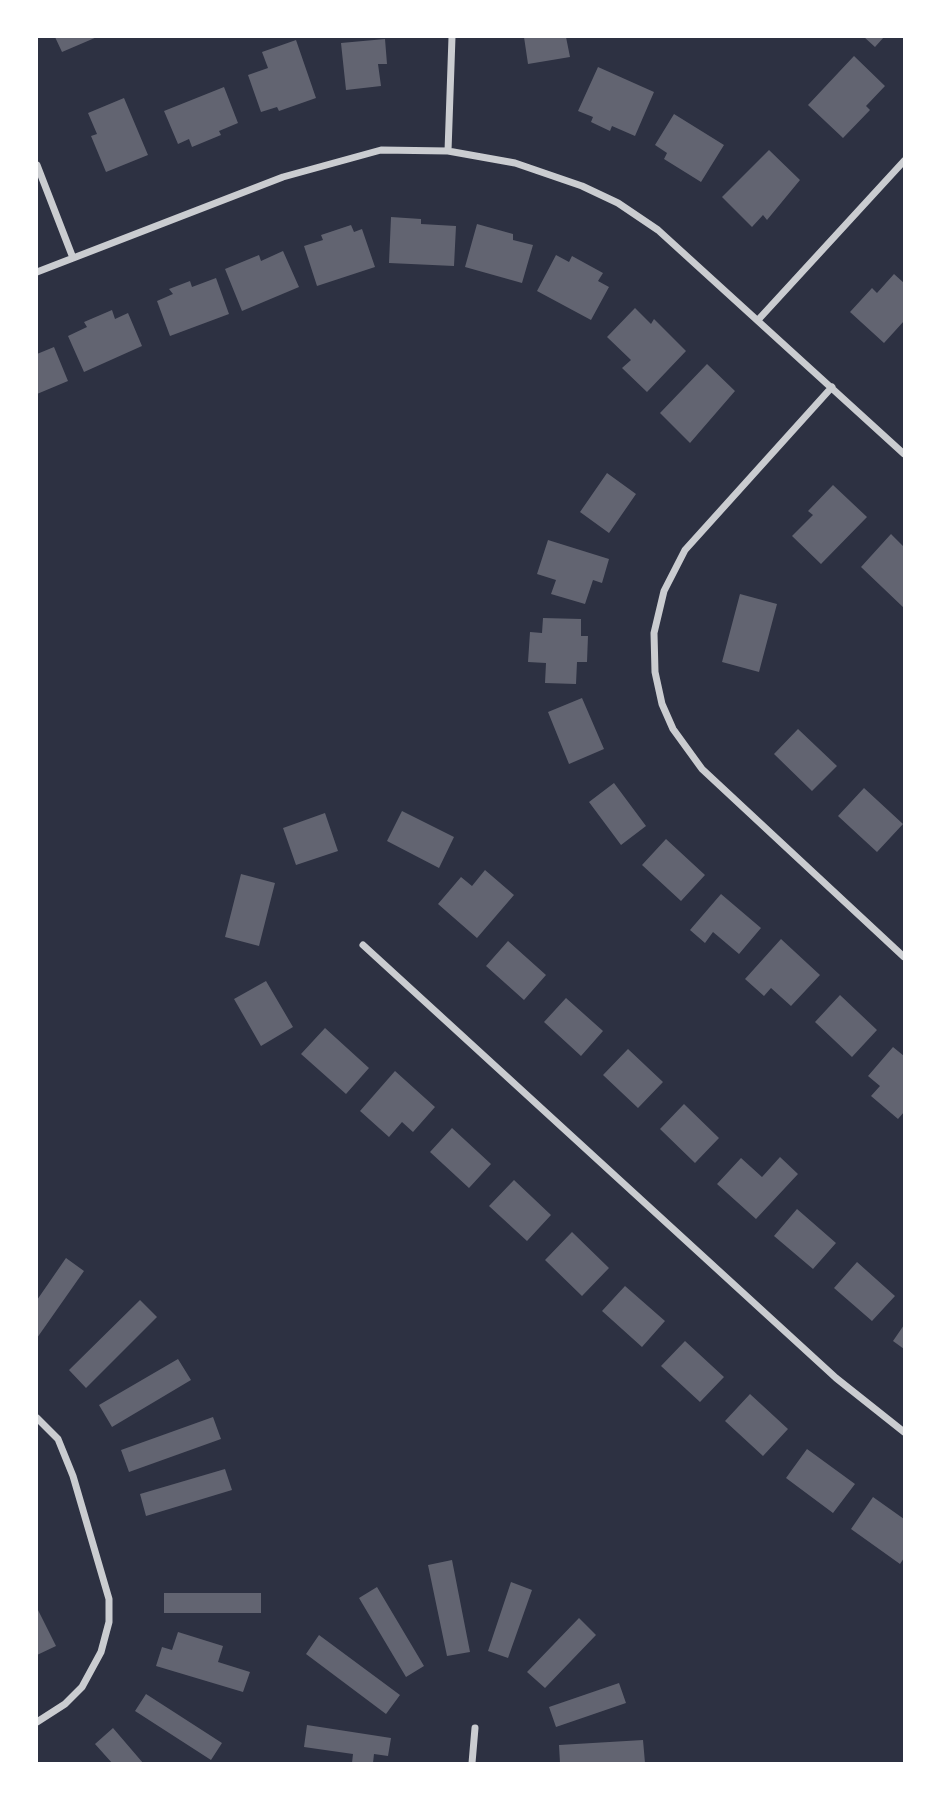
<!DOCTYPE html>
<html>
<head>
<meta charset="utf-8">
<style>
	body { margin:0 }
	#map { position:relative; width:941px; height:1800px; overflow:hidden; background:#2d3142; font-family:"PT Sans",sans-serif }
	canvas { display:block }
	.frame { position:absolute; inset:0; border:38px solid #fff; pointer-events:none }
</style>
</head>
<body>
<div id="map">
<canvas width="941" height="1800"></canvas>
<div class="frame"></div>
</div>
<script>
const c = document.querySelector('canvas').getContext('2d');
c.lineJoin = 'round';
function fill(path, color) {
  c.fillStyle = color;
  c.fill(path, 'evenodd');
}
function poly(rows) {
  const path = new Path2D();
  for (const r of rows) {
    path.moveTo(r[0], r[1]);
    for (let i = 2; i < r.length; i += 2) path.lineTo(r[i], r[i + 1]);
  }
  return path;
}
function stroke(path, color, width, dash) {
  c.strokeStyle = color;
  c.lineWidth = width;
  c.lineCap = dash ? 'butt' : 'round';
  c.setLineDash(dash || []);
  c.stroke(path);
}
const building = poly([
	[55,37,97,37,62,52],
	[524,37,566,37,570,57,528,64],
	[864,37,884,37,875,47],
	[385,39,387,64,378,64,381,86,346,90,341,43],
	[296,40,316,98,279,111,277,107,261,112,248,75,268,68,262,52],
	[854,56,885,86,866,106,870,110,843,138,808,105],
	[598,67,654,92,635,136,612,126,610,131,591,122,593,117,578,111],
	[224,87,238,123,219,131,221,135,192,147,189,139,178,144,164,111],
	[124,98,148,155,106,172,91,136,97,134,88,113],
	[674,114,724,145,701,182,664,159,667,153,655,145],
	[769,150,800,180,767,220,763,215,752,227,722,197],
	[391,217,421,219,421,224,456,226,454,266,389,263],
	[477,224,513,234,513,240,533,245,522,283,465,267],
	[351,225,354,232,362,229,375,267,317,286,304,246,323,240,321,235],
	[283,251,299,287,242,311,225,269,259,255,261,261],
	[556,255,569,262,572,256,603,273,598,281,609,287,591,320,537,291],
	[894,274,904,283,904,321,884,343,850,312,872,288,877,293],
	[216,278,229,314,170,336,157,301,173,294,169,289,190,281,192,287],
	[635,308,651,324,654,319,686,351,647,392,622,368,631,360,607,337],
	[112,310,115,319,128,313,142,346,84,372,68,336,87,327,84,322],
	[54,347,68,381,37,394,37,354],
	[707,364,735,391,690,443,660,413],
	[607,473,636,494,609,533,580,512],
	[833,485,867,517,821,564,792,536,813,515,808,511],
	[891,534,904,547,904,608,861,567],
	[548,540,609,559,602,583,593,580,585,604,551,594,556,580,537,574],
	[740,594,777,604,759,672,722,662],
	[543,618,581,619,581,636,588,636,587,662,577,662,576,684,545,683,546,663,528,662,530,632,542,633],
	[582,698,604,749,569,764,548,712],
	[798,729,837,766,812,791,774,754],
	[614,783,646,826,621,845,589,802],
	[864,788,903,824,877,852,838,816],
	[402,811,454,837,439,868,387,841],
	[325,813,338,851,296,865,283,828],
	[666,839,705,875,681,901,642,865],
	[485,870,514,895,477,938,438,904,461,877,472,886],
	[241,874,275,883,259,946,225,937],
	[721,894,761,928,739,954,713,932,705,943,690,930],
	[781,939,820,975,791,1006,771,988,764,996,745,979],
	[508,941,546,975,524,1000,486,966],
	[266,981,293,1027,261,1046,234,999],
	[840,995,877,1030,852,1057,815,1022],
	[566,998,603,1031,581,1056,544,1022],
	[325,1028,369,1068,346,1094,301,1054],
	[893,1047,904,1056,904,1112,898,1119,871,1096,880,1086,868,1076],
	[628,1049,663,1082,638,1108,603,1075],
	[395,1071,435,1107,413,1132,402,1122,389,1137,360,1111],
	[684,1104,719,1138,695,1163,660,1129],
	[452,1128,491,1164,469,1188,430,1152],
	[780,1157,798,1174,756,1219,717,1184,741,1158,762,1177],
	[514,1180,551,1215,527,1241,489,1206],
	[797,1209,836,1243,813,1269,774,1236],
	[572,1232,609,1268,582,1296,545,1260],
	[66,1258,84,1271,37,1338,37,1300],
	[857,1262,895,1296,872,1321,834,1288],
	[625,1286,665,1321,642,1347,602,1311],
	[140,1300,157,1317,86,1388,69,1370],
	[904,1325,904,1349,893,1341],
	[685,1341,724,1377,700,1402,661,1366],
	[178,1359,191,1380,112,1427,99,1405],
	[750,1394,788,1429,763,1456,725,1421],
	[213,1417,221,1439,129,1472,121,1450],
	[807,1449,855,1484,833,1513,786,1478],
	[225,1469,232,1490,146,1516,140,1494],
	[873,1497,904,1519,904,1558,900,1564,851,1529],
	[452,1560,470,1652,447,1656,428,1565],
	[511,1582,532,1590,508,1658,488,1651],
	[377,1587,424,1666,406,1677,359,1598],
	[164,1593,261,1593,261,1613,164,1613],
	[37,1608,56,1646,37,1655],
	[579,1618,596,1635,545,1688,527,1672],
	[178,1632,223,1646,218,1662,250,1672,243,1692,156,1666,162,1647,172,1650],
	[319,1635,400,1695,386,1714,306,1654],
	[619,1683,626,1703,556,1727,549,1707],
	[146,1694,222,1743,211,1760,135,1711],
	[307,1725,391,1738,388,1756,374,1754,373,1763,352,1763,353,1754,304,1747],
	[113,1728,143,1763,112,1763,95,1744],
	[643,1740,645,1763,560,1763,559,1745]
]);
const minor = poly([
	[448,151,452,37],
	[37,165,73,258],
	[37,272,283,177,381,150,448,151,515,163,582,186,618,203,658,230,904,454],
	[758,320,904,161],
	[832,387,685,550,664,591,654,633,655,672,662,704,673,729,702,769,904,957],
	[363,945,836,1378,904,1432],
	[37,1418,58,1439,73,1476,109,1599,109,1622,101,1652,82,1687,65,1704,37,1722],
	[472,1763,475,1728]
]);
fill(building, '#626471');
stroke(minor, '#caccd0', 7);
</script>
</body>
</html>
